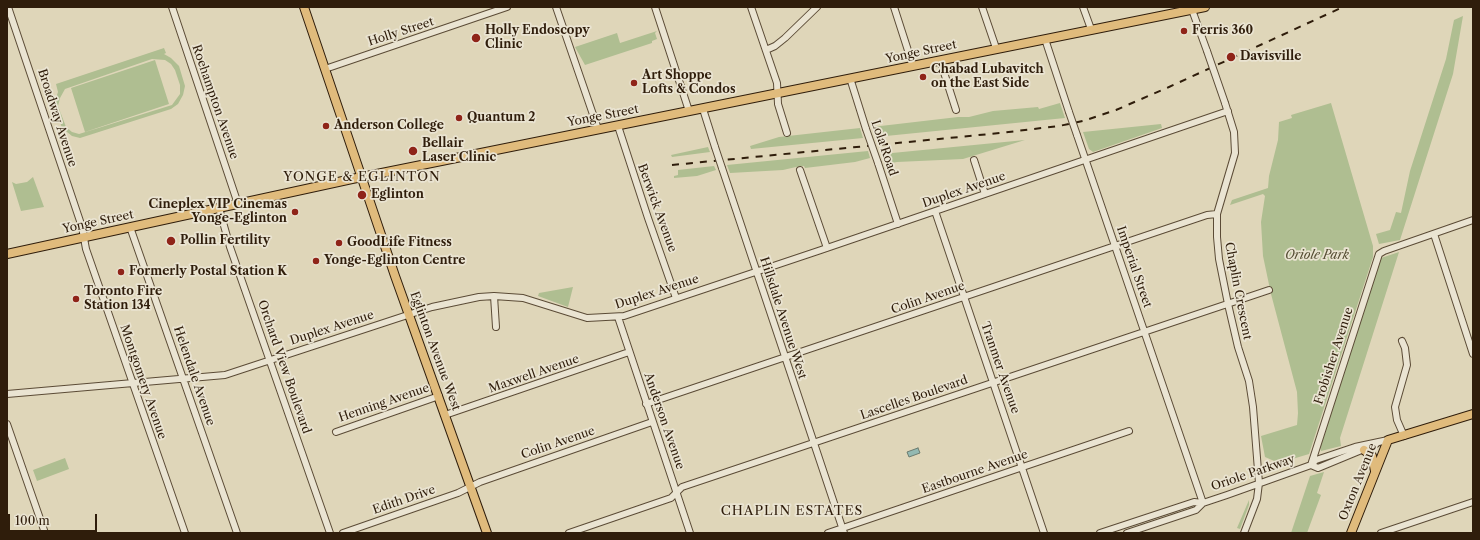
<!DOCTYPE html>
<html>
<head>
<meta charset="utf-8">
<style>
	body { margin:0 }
	#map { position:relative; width:1480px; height:540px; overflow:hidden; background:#dfd6b9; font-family:"Libre Caslon Text",serif }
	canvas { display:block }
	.frame { position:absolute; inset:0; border:8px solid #2f1d0b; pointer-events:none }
	.scale { position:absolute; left:8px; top:514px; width:89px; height:18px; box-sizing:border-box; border:2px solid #2f1d0b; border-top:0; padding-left:5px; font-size:12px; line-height:14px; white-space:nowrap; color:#2f1d0b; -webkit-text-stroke:3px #eae4d2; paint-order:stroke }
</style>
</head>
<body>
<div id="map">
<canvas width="1480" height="540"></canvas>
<div class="frame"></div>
<div class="scale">100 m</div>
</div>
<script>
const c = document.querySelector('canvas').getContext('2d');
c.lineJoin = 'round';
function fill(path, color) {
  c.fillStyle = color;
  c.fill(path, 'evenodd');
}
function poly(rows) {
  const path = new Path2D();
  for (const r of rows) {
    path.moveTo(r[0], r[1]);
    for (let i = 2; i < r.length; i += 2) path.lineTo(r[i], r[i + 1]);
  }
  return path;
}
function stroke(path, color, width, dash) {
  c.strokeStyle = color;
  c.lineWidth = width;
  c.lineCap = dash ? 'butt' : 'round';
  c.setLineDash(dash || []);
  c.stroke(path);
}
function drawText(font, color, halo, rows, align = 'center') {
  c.font = font + ' "Libre Caslon Text",serif';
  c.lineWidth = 3.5;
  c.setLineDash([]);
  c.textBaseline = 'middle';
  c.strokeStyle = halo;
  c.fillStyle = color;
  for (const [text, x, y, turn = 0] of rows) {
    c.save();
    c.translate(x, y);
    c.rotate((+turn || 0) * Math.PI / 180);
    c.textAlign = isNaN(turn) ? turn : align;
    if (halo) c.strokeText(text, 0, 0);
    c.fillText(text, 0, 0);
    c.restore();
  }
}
const green = poly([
	[1463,16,1453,74,1400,240,1379,244,1376,234,1390,230,1396,212,1401,213,1410,171,1446,59,1454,20],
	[657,31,655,33,657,39,652,41,652,43,585,65,575,47,617,33,620,43],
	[164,48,166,53,164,54,171,58,179,66,185,86,183,95,178,104,171,109,80,138,72,136,62,128,54,104,58,92,56,84],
	[152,59,165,60,171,64,175,70,180,85,180,94,172,105,79,134,72,132,66,127,58,106,60,98,65,89],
	[155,60,169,104,85,132,71,88],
	[1060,103,1065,118,876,137,872,127,958,117,969,117,993,111,1038,107,1039,109],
	[1331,103,1373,246,1373,257,1309,454,1279,463,1265,457,1261,436,1297,425,1298,413,1297,392,1271,294,1263,256,1261,222,1265,196,1263,194,1230,205,1232,200,1268,188,1269,176,1278,140,1279,122,1292,118,1291,115],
	[1161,124,1162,128,1093,152,1089,149,1083,132],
	[860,128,863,138,751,149,750,146,779,137],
	[1025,140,963,159,897,162,885,164,882,154],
	[708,147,710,152,672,157,671,155],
	[868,151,870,158,855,162,805,168,804,166,796,167,783,170,730,173,727,165],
	[714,166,716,170,697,176,674,178,674,176,678,175,678,170],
	[33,177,44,207,21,211,12,182,16,184,27,182],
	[1399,252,1340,438,1341,446,1321,451,1320,447,1381,258],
	[573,287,568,307,538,296,539,293],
	[65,458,69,469,37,481,33,470],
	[1324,472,1317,493,1321,495,1307,533,1291,533,1310,476],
	[1249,500,1249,505,1240,529,1237,528]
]);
const water = poly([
	[918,448,920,453,909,457,907,452,918,448]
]);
const minor = poly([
	[8,7,82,227,86,249,185,533],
	[172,7,238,204],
	[556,7,598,129],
	[655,7,689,111],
	[751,7,777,83,778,104,787,133],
	[894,7,913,66],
	[982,7,996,48],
	[1083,7,1091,29],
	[1191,7,1207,51],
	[1045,39,1069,112],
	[766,50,775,46,785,38,817,7],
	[940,60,956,110],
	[325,69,507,7],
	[850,78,866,129],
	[1225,103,1234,132,1235,153,1217,214,1217,237,1219,259,1228,304,1238,347,1249,381,1253,407,1259,483,1257,499,1244,533],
	[703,109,715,147],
	[618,126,648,218,676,298],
	[1077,135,1203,503],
	[974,160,985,194],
	[878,163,898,224],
	[722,168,844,533],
	[800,170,827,248],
	[219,208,230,247,330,533],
	[935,211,1044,533],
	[130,227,237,533],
	[1434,234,1473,354],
	[494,296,496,327],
	[618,317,690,533],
	[1402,341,1405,348,1407,365,1395,407,1397,420,1404,436],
	[7,394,225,375,432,307,479,297,494,296,523,298,587,318,624,316,821,250,1228,111],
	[646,404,1109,248,1207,215,1217,214],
	[445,415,629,352],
	[7,424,45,533],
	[336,432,439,396],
	[1311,465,1379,254,1384,251,1473,220],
	[1311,465,1318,468,1376,444],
	[343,533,458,493,480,482,652,422],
	[569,533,671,498,682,487,1269,290],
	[828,533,1129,431],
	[1100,533,1194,502,1203,503,1227,495,1311,465,1316,460,1355,447,1388,440],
	[1127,533,1196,510,1203,503],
	[1381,533,1473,502]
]);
const major = poly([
	[304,7,395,276,487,533],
	[7,254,352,179,1205,7],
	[1364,450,1372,456,1375,471],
	[1351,533,1388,440,1473,414]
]);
const rail = poly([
	[672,165,1000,133,1059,126,1083,121,1116,110,1169,87,1343,7]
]);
const minorBridge = poly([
	[1207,51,1225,103],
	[1069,112,1077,135],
	[866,129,878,163],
	[715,147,722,168]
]);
const markers = [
	[1184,31,4,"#8f2418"],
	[476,38,5,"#8f2418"],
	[1231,57,5,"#8f2418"],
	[923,77,4,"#8f2418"],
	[634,83,4,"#8f2418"],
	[459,118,4,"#8f2418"],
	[326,126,4,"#8f2418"],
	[413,151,5,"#8f2418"],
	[362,195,5,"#8f2418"],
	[295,212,4,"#8f2418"],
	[171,241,5,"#8f2418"],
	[339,243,4,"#8f2418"],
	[316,261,4,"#8f2418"],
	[121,272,4,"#8f2418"],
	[76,299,4,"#8f2418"]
];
const poiNames = [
	["Holly Endoscopy",485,31],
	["Clinic",485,45],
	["Ferris 360",1192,31],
	["Davisville",1240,57],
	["Chabad Lubavitch",931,70],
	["on the East Side",931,84],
	["Art Shoppe",642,76],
	["Lofts & Condos",642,90],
	["Quantum 2",467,118],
	["Anderson College",334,126],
	["Bellair",422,144],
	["Laser Clinic",422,158],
	["Eglinton",371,195],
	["Cineplex VIP Cinemas",287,205,"right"],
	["Yonge-Eglinton",287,219,"right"],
	["Pollin Fertility",180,241],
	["GoodLife Fitness",347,243],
	["Yonge-Eglinton Centre",324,261],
	["Formerly Postal Station K",129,272],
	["Toronto Fire",84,292],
	["Station 134",84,306]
];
const streetNames = [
	["Holly Street",401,32,-18],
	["Yonge Street",921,52,-12],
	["Roehampton Avenue",215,102,71],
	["Yonge Street",603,116,-11],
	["Broadway Avenue",57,118,72],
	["Lola Road",884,148,71],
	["Duplex Avenue",964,190,-19],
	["Berwick Avenue",657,208,70],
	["Yonge Street",98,222,-12],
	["Imperial Street",1134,267,71],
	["Chaplin Crescent",1238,291,79],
	["Duplex Avenue",657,292,-18],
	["Colin Avenue",928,298,-19],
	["Hillsdale Avenue West",783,318,72],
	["Duplex Avenue",332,328,-18],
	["Eglinton Avenue West",435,351,70],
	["Frobisher Avenue",1334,356,-72],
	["Orchard View Boulevard",284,367,71],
	["Tranmer Avenue",1000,368,71],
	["Maxwell Avenue",534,374,-19],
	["Helendale Avenue",194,376,71],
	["Montgomery Avenue",143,382,71],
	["Lascelles Boulevard",914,398,-19],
	["Henning Avenue",384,403,-19],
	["Anderson Avenue",664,421,71],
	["Colin Avenue",558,443,-19],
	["Eastbourne Avenue",975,472,-19],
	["Oriole Parkway",1253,473,-19],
	["Oxton Avenue",1358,482,-68],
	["Edith Drive",404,500,-19]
];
const parkNames = [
	["Oriole Park",1317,256]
];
const neighbourhoodNames = [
	["YONGE & EGLINTON",362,177],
	["CHAPLIN ESTATES",792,511]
];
fill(green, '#afbe91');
fill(water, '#93b9b2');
stroke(water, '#6b7b6f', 1);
stroke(minor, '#5b4b36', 8);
stroke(major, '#2f1d0b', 10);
stroke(minor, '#eae4d2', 6);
stroke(major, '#e0bb7c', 8);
stroke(rail, '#2f1d0b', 2, [7, 7]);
stroke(minorBridge, '#5b4b36', 8, []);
stroke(minorBridge, '#eae4d2', 6);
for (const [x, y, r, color] of markers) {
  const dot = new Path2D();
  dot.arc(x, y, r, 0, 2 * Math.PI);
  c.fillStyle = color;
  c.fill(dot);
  stroke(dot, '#eae4d2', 1.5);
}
drawText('bold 12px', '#2f1d0b', '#eae4d2', poiNames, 'left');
drawText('12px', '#2f1d0b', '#eae4d2', streetNames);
drawText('italic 12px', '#554d33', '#eae4d2', parkNames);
c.letterSpacing = '1px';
drawText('13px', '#2f1d0b', '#eae4d2', neighbourhoodNames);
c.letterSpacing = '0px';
</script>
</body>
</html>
